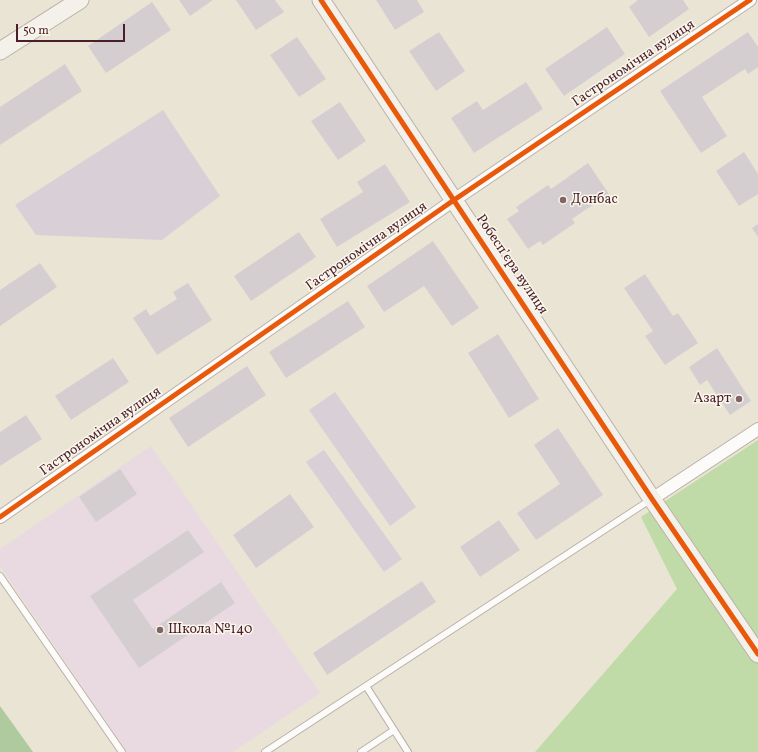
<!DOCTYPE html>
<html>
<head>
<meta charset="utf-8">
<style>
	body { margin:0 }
	#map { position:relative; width:758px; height:752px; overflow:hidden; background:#eae4d4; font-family:Vollkorn,serif }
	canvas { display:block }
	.scale { position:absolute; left:16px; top:24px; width:109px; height:18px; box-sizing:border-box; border:2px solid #4a1f2b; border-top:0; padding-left:5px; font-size:12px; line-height:14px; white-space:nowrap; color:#4a1f2b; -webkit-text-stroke:3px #fbf7ec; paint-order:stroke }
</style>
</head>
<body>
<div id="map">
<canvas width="758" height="752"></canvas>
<div class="scale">50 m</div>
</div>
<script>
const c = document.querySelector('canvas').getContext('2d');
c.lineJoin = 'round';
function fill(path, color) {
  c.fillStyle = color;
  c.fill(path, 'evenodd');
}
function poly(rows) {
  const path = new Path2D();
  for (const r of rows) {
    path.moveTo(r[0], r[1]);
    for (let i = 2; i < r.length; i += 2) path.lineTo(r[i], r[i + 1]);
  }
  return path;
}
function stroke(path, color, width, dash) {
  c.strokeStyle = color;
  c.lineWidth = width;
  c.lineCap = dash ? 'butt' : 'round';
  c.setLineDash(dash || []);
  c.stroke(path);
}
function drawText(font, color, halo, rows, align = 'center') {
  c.font = font + ' Vollkorn,serif';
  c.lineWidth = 3;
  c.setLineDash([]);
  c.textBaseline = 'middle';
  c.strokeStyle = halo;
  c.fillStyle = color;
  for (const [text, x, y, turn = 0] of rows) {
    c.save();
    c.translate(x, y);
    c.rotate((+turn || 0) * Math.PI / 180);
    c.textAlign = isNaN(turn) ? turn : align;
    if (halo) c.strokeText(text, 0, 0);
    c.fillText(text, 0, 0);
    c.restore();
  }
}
const built = poly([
	[151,446,320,693,233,752,127,752,0,566,0,549]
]);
const industrial = poly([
	[163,110,220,196,162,240,36,235,15,205],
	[335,392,416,507,390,526,309,410],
	[324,450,402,559,384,572,306,462]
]);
const green = poly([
	[758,440,758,752,535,752,677,589,641,517]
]);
const forest = poly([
	[0,706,33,752,0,752]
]);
const building = poly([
	[179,0,213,0,190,16],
	[236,0,275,0,284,12,256,30],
	[376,0,417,0,424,12,395,30],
	[638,0,683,0,689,9,649,37,629,7],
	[152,2,171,30,106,73,88,46],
	[607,27,625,54,564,96,545,69],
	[439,32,465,71,436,91,409,51],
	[748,32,758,47,758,67,748,74,745,69,702,97,727,136,701,153,660,91],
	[297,37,326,79,299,97,270,55],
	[65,64,82,91,0,145,0,107],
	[526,82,543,109,474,153,451,118,477,101,483,110],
	[340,102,366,141,338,160,311,121],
	[744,152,758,174,758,194,739,206,716,171],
	[588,163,609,194,572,219,575,223,543,245,540,241,528,249,507,219,519,211,516,207,548,185,551,189],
	[385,164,410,202,337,247,320,219,363,192,357,182],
	[758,224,758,237,752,228],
	[299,232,316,257,251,301,234,276],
	[433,241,479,308,452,326,424,286,384,312,367,286],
	[40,263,57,287,0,326,0,290],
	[645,274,673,316,678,313,698,343,665,365,645,336,653,331,624,288],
	[188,283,212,320,157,355,133,318,146,309,150,316,177,299,173,292],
	[348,301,365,327,286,378,269,352],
	[498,334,539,399,509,418,468,353],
	[717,348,751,401,730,415,707,380,700,385,689,367],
	[113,358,129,382,71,420,55,396],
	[247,366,266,395,188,447,169,418],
	[26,415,42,439,0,466,0,432],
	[558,428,603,495,536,540,517,513,560,484,534,445],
	[120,469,137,494,96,522,79,497],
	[290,494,314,527,256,568,233,535],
	[499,520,520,550,480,577,460,547],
	[188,530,204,552,133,600,153,629,221,582,235,603,139,668,90,596],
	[422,581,436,602,327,675,313,653]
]);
const lane = poly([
	[0,576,122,752],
	[366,686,408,752],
	[265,752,650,500],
	[361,752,394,730]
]);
const street = poly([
	[652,499,758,429],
	[0,517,454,200,750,0]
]);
const secondary = poly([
	[321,0,652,499,758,654],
	[0,51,80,0]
]);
const cycleway = poly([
	[321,0,652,499,758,654],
	[0,517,454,200,750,0]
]);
const markers = [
	[563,200,4,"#826466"],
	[739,399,4,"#826466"],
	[160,630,4,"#826466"]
];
const streetNames = [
	["Гастрономічна вулиця",634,64,-34],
	["Гастрономічна вулиця",367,247,-35],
	["Робесп’єра вулиця",511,265,56],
	["Гастрономічна вулиця",101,432,-35]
];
const poiNames = [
	["Донбас",571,200],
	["Азарт",731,399,"right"],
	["Школа №140",168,630]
];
fill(built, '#e9dae2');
fill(industrial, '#d8d0d6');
fill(green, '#c0dba7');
fill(forest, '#afca9e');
fill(building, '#d5ced1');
stroke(lane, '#bab2aa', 8);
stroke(street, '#bab2aa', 14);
stroke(secondary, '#bab2aa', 19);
stroke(lane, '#fcfbf9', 6);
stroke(street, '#fcfbf9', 12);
stroke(secondary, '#f4f1ea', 17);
stroke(cycleway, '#e8590c', 5);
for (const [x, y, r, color] of markers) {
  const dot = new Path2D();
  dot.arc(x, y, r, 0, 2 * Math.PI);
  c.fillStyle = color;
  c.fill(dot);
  stroke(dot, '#fbf7ec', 1.5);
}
drawText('14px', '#4a1f2b', '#fbf7ec', streetNames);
drawText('14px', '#4a1f2b', '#fbf7ec', poiNames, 'left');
</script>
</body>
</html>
